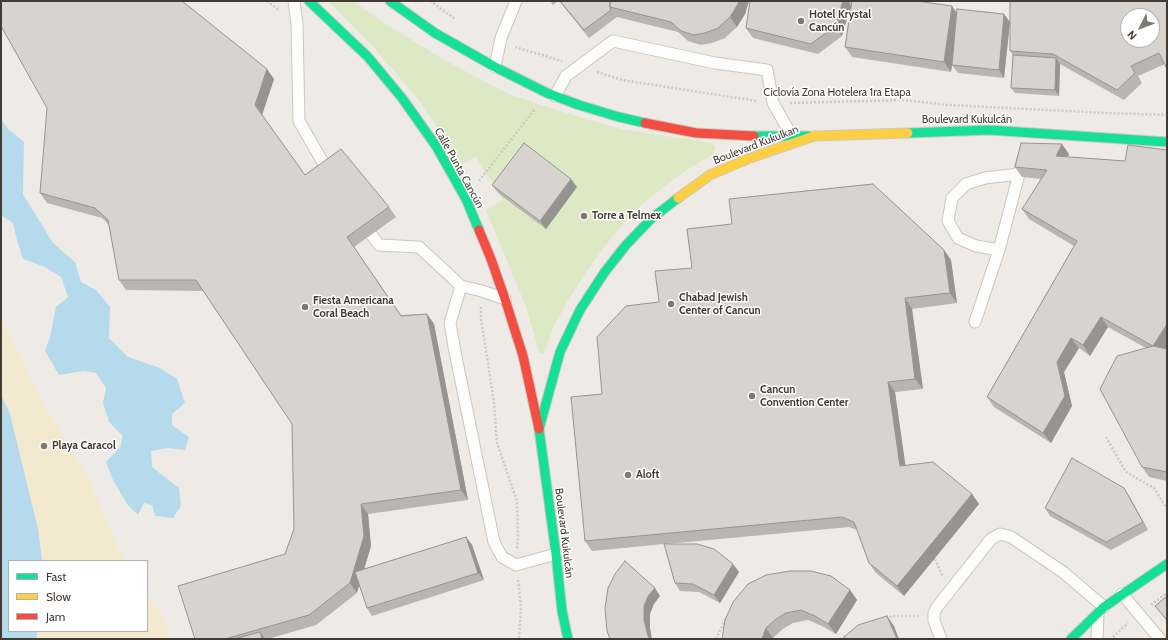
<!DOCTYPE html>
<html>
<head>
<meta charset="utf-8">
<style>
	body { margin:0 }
	#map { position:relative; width:1168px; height:640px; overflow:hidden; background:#eeebe6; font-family:Cabin,sans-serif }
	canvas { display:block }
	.frame { position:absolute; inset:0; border:2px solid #433b33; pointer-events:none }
	.legend { position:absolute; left:8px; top:560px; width:140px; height:72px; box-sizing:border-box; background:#fff; border:1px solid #b4b1ad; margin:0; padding:5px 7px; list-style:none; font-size:12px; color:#433b33 }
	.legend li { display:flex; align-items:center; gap:8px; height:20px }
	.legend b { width:20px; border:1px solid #b4b1ad }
	.north { position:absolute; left:1120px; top:8px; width:40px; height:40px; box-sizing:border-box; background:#fff; border:1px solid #b4b1ad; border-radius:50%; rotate:228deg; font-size:11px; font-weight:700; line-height:16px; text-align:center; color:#433b33 }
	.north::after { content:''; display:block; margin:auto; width:14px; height:18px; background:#7f7972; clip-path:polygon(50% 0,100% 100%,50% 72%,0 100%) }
</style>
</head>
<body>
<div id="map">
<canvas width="1168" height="640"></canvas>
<div class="frame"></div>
<ul class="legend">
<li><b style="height:5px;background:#16e098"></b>Fast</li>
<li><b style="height:5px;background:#ffcf43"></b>Slow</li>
<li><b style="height:5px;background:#f24e42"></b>Jam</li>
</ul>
<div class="north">N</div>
</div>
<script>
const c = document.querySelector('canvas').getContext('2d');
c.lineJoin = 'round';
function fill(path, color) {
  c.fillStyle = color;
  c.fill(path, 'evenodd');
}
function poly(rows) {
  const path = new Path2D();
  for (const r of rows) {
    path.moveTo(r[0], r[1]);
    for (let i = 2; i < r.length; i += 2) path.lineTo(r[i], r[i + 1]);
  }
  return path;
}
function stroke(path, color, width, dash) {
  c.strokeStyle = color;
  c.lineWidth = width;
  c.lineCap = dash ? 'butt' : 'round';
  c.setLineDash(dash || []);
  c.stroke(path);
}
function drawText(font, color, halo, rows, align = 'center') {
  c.font = font + ' Cabin,sans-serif';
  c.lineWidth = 3;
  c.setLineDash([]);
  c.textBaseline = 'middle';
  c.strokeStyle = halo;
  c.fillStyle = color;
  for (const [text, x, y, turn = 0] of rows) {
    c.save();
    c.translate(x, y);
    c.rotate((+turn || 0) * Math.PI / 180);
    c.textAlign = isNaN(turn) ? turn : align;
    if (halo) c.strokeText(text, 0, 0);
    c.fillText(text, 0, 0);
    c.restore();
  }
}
const green = poly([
	[328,1,353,1,384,23,446,61,509,94,560,111,620,129,712,143,716,148,713,154,687,170,662,188,638,208,615,233,589,268,567,302,554,326,544,353,540,354,526,307,486,210,503,200,476,157,462,164,418,99,370,43]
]);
const sand = poly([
	[1,318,38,393,88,478,124,561,42,561,38,529,10,414,1,397],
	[147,597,163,616,171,639,36,639,38,631,147,631]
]);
const water = poly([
	[1,119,8,129,24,142,23,194,53,243,75,262,81,282,96,290,110,307,109,338,128,357,160,368,177,379,185,403,172,414,172,425,189,437,185,450,168,448,151,451,152,467,179,488,181,506,173,518,155,516,152,505,144,503,138,515,127,504,113,480,106,462,120,447,123,436,109,422,103,403,106,388,96,373,83,371,59,375,45,351,50,337,56,307,68,297,61,277,45,267,23,259,17,240,13,223,1,215],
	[1,395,10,414,38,529,42,561,9,561,9,631,38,631,36,639,1,639]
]);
const path = poly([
	[267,1,280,11],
	[430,1,455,19],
	[515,47,562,61],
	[597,72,622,80,757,101],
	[790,103,904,100,948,105,1106,113,1167,115],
	[479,181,535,109],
	[481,307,481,319,494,402,497,443,517,501,518,538,517,549],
	[1106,437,1126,472,1154,488,1167,509],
	[935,559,943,577],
	[518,580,521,606,519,639],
	[1151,605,1167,593],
	[886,619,892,616,920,616],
	[1113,637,1128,623],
	[716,639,724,622,727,618],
	[840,639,848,635]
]);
const lane = poly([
	[294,1,297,24,299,121,329,173],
	[495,67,501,38,516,1],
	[555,96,566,76,613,41,715,63,767,70,773,103,792,136],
	[371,234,379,245,419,247,461,286,482,291,505,299],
	[999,250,976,246,958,238,948,221,952,198,966,184,985,178,1019,174],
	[461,286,450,323,455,352,494,542,502,557,516,565,556,554],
	[975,322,999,250,1023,159],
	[1122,594,1160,639],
	[941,639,934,621,934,613,937,607,991,539,1000,534,1011,537,1063,572,1104,607],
	[1097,639,1098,615]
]);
const fast = poly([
	[309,1,368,57,402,98,436,146,466,199,479,230],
	[390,1,435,33,495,67,547,93,579,105,619,117,645,123],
	[908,133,989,130,1167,142],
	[754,136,809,136],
	[568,639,562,611,556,554,539,429,560,352,580,310,604,273,626,245,651,219,678,198],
	[1071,639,1104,607,1167,564]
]);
const slow = poly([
	[678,198,710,175,750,158,814,136,908,133]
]);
const jam = poly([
	[645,123,696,133,754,136],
	[479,230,491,259,505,299,523,356,539,429]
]);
const wall = poly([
	[550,1,558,1,553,5],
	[559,1,749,1,745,14,737,27,725,38,712,43,701,45,688,41,678,32,617,17,589,38],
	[750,1,916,1,957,13,1010,22,1004,78,958,73,952,65,951,72,852,57,845,47,850,8,842,36,818,54,753,38,746,28],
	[1167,1,1165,64,1138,76,1142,83,1124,100,1060,64,1059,96,1015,93,1011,88,1013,55,1010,51],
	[274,79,262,115,305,175,389,207,396,217,354,247,401,315,427,314,434,324,468,500,368,514,371,546,364,569,466,537,472,545,484,580,372,616,367,608,359,584,357,593,316,625,268,639,195,639,285,554,294,529,292,424,203,291,126,290,119,280,109,225,102,218,47,203,40,193],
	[1167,150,1167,346,1165,349,1167,349,1167,481,1149,477,1142,467,1146,348,1108,327,1090,356,1079,348,1064,372,1072,406,1051,443,994,407,987,397,1074,246,1029,219,1022,209,1042,179,1022,177,1015,167,1069,154,1068,157,1125,161],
	[492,185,577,187,546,229,498,193],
	[944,250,951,260,957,303,912,309,923,389,895,392,905,465,972,494,979,504,904,596,876,573,869,563,857,530,849,527,666,544,733,564,739,572,720,603,699,592,680,591,675,583,664,544,592,551,585,541,602,394,659,302],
	[1124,488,1129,496,1148,530,1111,550,1050,516,1045,508],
	[831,576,850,590,857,600,836,634,822,626,808,620,793,623,783,629,773,638,722,639],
	[1167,596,1167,621,1155,606]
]);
const shadedWall = poly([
	[739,1,749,1,745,14,737,27,730,17],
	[843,1,848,1,851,6,842,36,835,26],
	[952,6,959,16,951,72,944,62],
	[1004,14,1010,22,1004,78,999,70],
	[1056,58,1060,64,1059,96,1055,90],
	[267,69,274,79,262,115,255,105],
	[1062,144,1069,154,1063,166,1056,156],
	[571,179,577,187,546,229,540,221],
	[944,250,951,260,957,303,950,293],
	[905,298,912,309,923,389,915,379],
	[427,314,434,324,468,500,461,490],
	[1101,317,1108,327,1090,356,1083,345],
	[1167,324,1167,346,1160,357,1153,346],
	[1071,338,1079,348,1064,372,1072,406,1051,443,1043,433,1057,362],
	[888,382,895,392,907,476,900,466],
	[1124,488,1129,496,1148,530,1143,522],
	[972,494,979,504,904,596,897,586],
	[361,504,368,514,371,546,357,593,350,583],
	[466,537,472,545,484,580,478,573],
	[733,564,739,572,720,603,714,595],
	[655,588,660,596,654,604,650,614,650,628,652,639,650,639,648,636,644,620,644,606,648,596],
	[850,590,857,600,836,634,828,624],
	[887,616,894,626,899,639,897,639],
	[766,628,773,638,773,639,762,639],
	[260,632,265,639,262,639]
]);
const building = poly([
	[1,1,182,1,267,69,255,105,305,175,341,149,389,207,347,237,401,316,427,314,461,490,361,504,364,536,350,583,309,615,225,639,195,639,178,586,285,554,294,529,292,424,196,280,119,280,108,220,95,208,40,193,47,108,1,26,1,1],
	[560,1,610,1,610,7,611,10,584,30,560,1],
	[610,1,739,1,738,4,730,17,718,28,705,33,694,35,681,31,671,22,610,7,610,1],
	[750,1,843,1,835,26,811,44,746,28,750,1],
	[852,1,916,1,952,6,944,62,845,47,852,1],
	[1010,1,1167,1,1167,69,1159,53,1131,66,1135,73,1117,90,1053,54,1010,51,1010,1],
	[1128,16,1152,16,1152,40,1128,40,1128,16],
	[957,9,1004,14,999,70,952,65,957,9],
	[1013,55,1056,58,1055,90,1011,88,1013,55],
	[524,143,571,179,540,221,492,185,524,143],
	[1021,143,1062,144,1056,156,1125,161,1128,145,1167,150,1167,324,1153,346,1167,349,1167,472,1142,467,1100,389,1117,356,1153,346,1101,317,1083,345,1071,338,1057,362,1065,396,1043,433,987,397,1077,241,1022,209,1047,170,1015,167,1021,143],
	[873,184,944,250,950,293,905,298,915,379,888,382,900,466,933,462,972,494,897,586,869,563,854,522,842,517,585,541,571,397,602,394,597,337,626,306,659,302,655,271,692,268,687,229,732,224,729,199,873,184],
	[1072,458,1124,488,1143,522,1106,542,1045,508,1072,458],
	[466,537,478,573,367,608,355,572,466,537],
	[664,544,697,544,714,549,733,564,714,595,693,584,675,583,664,544],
	[625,561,655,588,648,596,644,606,644,620,648,636,650,639,610,639,607,631,605,608,608,588,615,574,625,561],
	[790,571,811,571,831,576,850,590,828,624,815,616,801,610,786,613,776,619,766,628,762,639,722,639,725,620,733,602,748,584,766,575,790,571],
	[1167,596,1167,620,1155,606,1167,596],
	[887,616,897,639,842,639,858,625,887,616],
	[260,632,262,639,234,639,260,632]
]);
const markers = [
	[801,21,4,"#7f7972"],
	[584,216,4,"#7f7972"],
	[671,304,4,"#7f7972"],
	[305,307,4,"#7f7972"],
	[752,396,4,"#7f7972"],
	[44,446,4,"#7f7972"],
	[628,475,4,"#7f7972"]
];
const poiNames = [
	["Hotel Krystal",809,15],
	["Cancún",809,28],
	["Torre a Telmex",592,216],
	["Chabad Jewish",679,298],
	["Center of Cancun",679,311],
	["Fiesta Americana",313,301],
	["Coral Beach",313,314],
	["Cancun",760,390],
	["Convention Center",760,403],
	["Playa Caracol",52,446],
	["Aloft",636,475]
];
const streetNames = [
	["Ciclovía Zona Hotelera 1ra Etapa",837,93],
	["Boulevard Kukulcán",967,120],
	["Boulevard Kukulkan",756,145,-21],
	["Calle Punta Cancún",459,168,61],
	["Boulevard Kukulcán",564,533,83]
];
fill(green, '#dde8c5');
fill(sand, '#f3e9cf');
fill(water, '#b5daec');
stroke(lane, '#cac7c2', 13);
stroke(fast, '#cdc8bd', 11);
stroke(slow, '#cdc8bd', 11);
stroke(jam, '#cdc8bd', 11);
stroke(path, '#cccac5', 2.5, [2, 2]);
stroke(lane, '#fcfcfb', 11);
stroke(fast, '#16e098', 9);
stroke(slow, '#ffcf43', 9);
stroke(jam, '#f24e42', 9);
fill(wall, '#b9b6b2');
fill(shadedWall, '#969491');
fill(building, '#d7d4cf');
stroke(building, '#969491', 1);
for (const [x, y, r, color] of markers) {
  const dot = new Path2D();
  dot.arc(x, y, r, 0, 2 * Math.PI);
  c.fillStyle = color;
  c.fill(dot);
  stroke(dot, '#fff', 1.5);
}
drawText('bold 11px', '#433b33', '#fff', poiNames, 'left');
drawText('11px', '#433b33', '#fff', streetNames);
</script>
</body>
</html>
